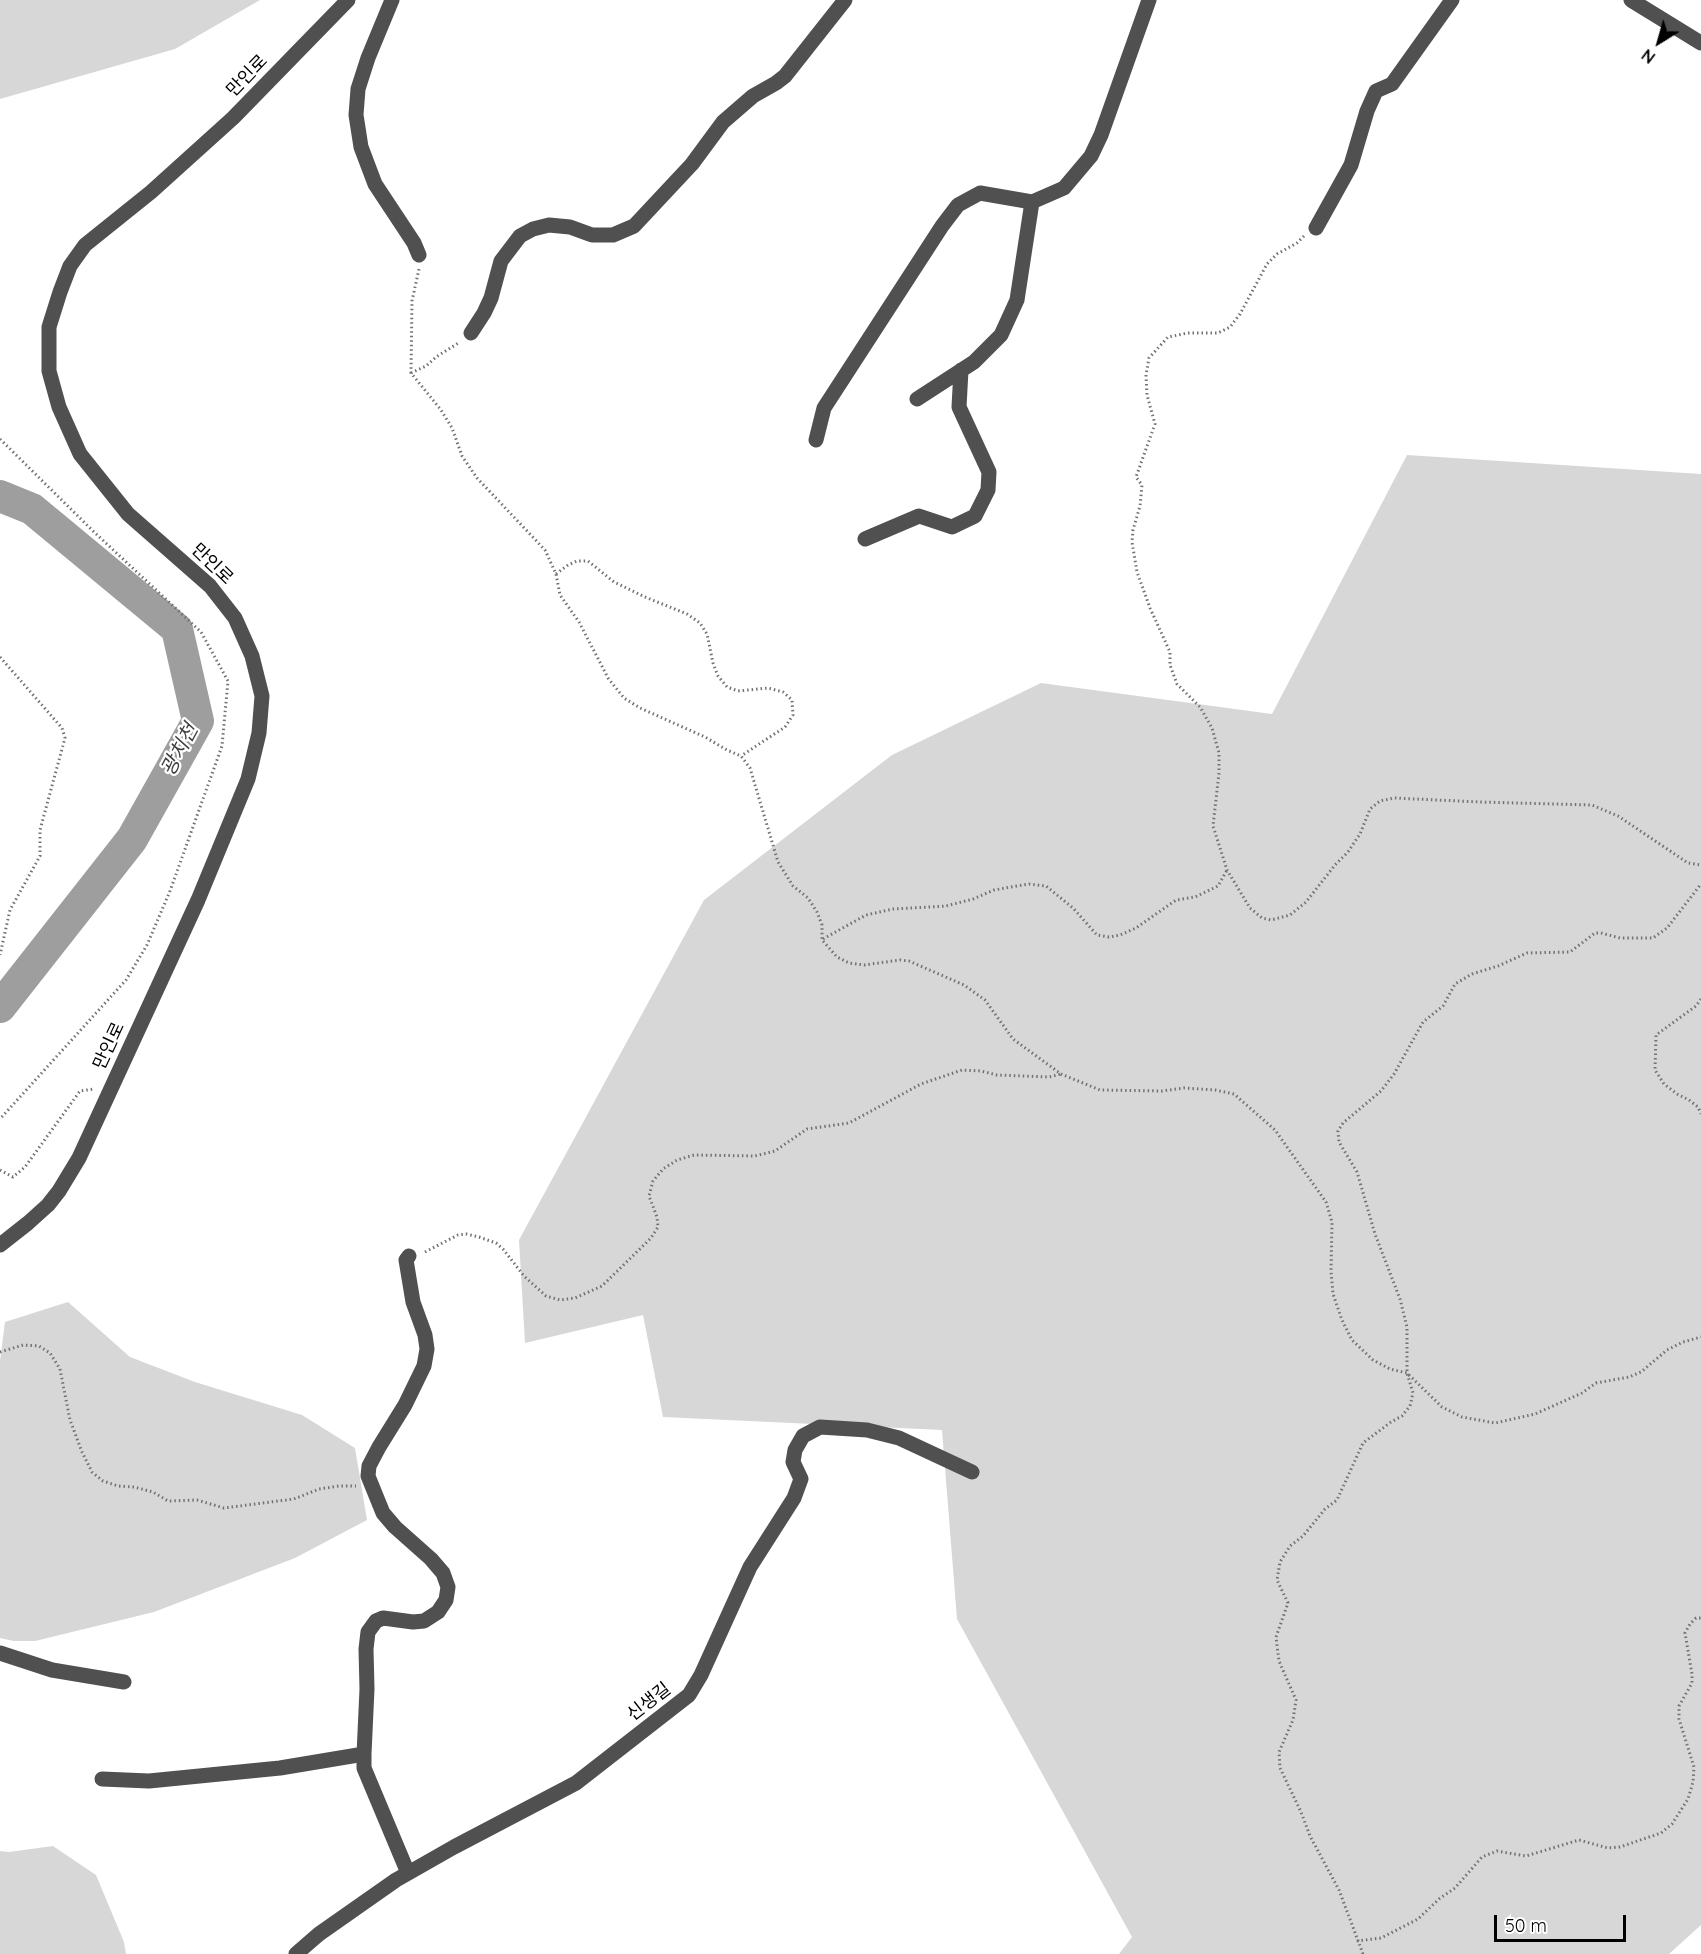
<!DOCTYPE html>
<html>
<head>
<meta charset="utf-8">
<style>
	body { margin:0 }
	#map { position:relative; width:1701px; height:1954px; overflow:hidden; background:#fff; font-family:Quicksand,sans-serif }
	canvas { display:block }
	.north { position:absolute; left:1629px; top:12px; width:60px; height:60px; -webkit-text-stroke:4px #fff; paint-order:stroke; rotate:217deg; font-size:16px; font-weight:700; line-height:24px; text-align:center; color:#000 }
	.north::after { content:''; display:block; margin:auto; width:21px; height:27px; background:#000; clip-path:polygon(50% 0,100% 100%,50% 72%,0 100%) }
	.scale { position:absolute; left:1494px; top:1915px; width:132px; height:27px; box-sizing:border-box; border:3px solid #000; border-top:0; padding-left:8px; font-size:18px; line-height:21px; white-space:nowrap; color:#000; -webkit-text-stroke:4px #fff; paint-order:stroke }
</style>
</head>
<body>
<div id="map">
<canvas width="1701" height="1954"></canvas>
<div class="north">N</div>
<div class="scale">50 m</div>
</div>
<script>
const c = document.querySelector('canvas').getContext('2d');
c.lineJoin = 'round';
function fill(path, color) {
  c.fillStyle = color;
  c.fill(path, 'evenodd');
}
function poly(rows) {
  const path = new Path2D();
  for (const r of rows) {
    path.moveTo(r[0], r[1]);
    for (let i = 2; i < r.length; i += 2) path.lineTo(r[i], r[i + 1]);
  }
  return path;
}
function stroke(path, color, width, dash) {
  c.strokeStyle = color;
  c.lineWidth = width;
  c.lineCap = dash ? 'butt' : 'round';
  c.setLineDash(dash || []);
  c.stroke(path);
}
function drawText(font, color, halo, rows, align = 'center') {
  c.font = font + ' Quicksand,"Noto Sans KR",sans-serif';
  c.lineWidth = 4.5;
  c.setLineDash([]);
  c.textBaseline = 'middle';
  c.strokeStyle = halo;
  c.fillStyle = color;
  for (const [text, x, y, turn = 0] of rows) {
    c.save();
    c.translate(x, y);
    c.rotate((+turn || 0) * Math.PI / 180);
    c.textAlign = isNaN(turn) ? turn : align;
    if (halo) c.strokeText(text, 0, 0);
    c.fillText(text, 0, 0);
    c.restore();
  }
}
const green = poly([
	[0,0,260,0,175,49,0,99],
	[1407,455,1701,474,1701,1925,1669,1954,1119,1954,1132,1937,957,1619,942,1430,663,1417,643,1315,525,1343,519,1240,704,900,892,755,1041,683,1272,714],
	[68,1302,130,1357,195,1382,302,1415,355,1448,367,1520,295,1558,154,1612,35,1641,14,1641,0,1638,0,1361,5,1322],
	[53,1846,96,1875,124,1942,126,1954,0,1954,0,1851,9,1852]
]);
const river = poly([
	[0,496,32,509,177,629,198,721,132,839,0,1007]
]);
const path = poly([
	[1304,236,1297,243,1277,254,1267,264,1240,314,1230,327,1218,333,1188,333,1168,337,1149,358,1146,375,1147,395,1155,424,1136,477,1142,485,1140,506,1133,530,1132,542,1137,572,1150,608,1170,652,1170,665,1177,684,1200,707,1212,728,1219,753,1219,773,1213,826,1227,870,1250,908,1262,918,1271,920,1290,915,1306,902,1335,865,1348,852,1360,834,1370,809,1380,801,1394,798,1480,802,1592,805,1618,816,1688,863,1701,865],
	[419,269,412,301,411,373,441,410,452,428,462,456,477,478,545,550,556,574,560,595,579,622,608,678,624,698,640,708,705,737,727,750,741,756,750,768,778,862,793,886,808,898,817,912,822,925,822,940,837,957,849,963,864,965,900,960,909,961,964,985,985,1000,1013,1039,1061,1074,1100,1090,1162,1091,1184,1088,1215,1090,1234,1094,1275,1130,1326,1202,1332,1222,1331,1271,1333,1294,1342,1320,1352,1340,1373,1360,1390,1369,1407,1373,1442,1407,1462,1417,1495,1423,1535,1414,1582,1393,1596,1383,1629,1377,1641,1372,1667,1350,1683,1342,1701,1337],
	[411,373,426,366,436,357,460,342],
	[0,439,93,531,201,632,228,681,222,746,170,891,147,945,126,980,0,1119],
	[556,574,568,565,577,561,588,561,614,582,645,597,687,614,700,623,707,634,713,663,718,676,727,687,738,691,768,688,783,692,792,700,793,715,785,727,741,756],
	[0,657,62,728,65,738,40,830,40,856,10,910,0,955],
	[823,939,866,915,893,909,946,906,973,899,994,890,1029,884,1046,886,1073,908,1097,935,1109,937,1120,935,1136,928,1176,900,1195,897,1218,886,1227,870],
	[1701,999,1696,1006,1656,1035,1655,1070,1664,1084,1677,1094,1689,1100,1698,1107,1701,1114],
	[0,1170,13,1177,25,1167,80,1091,94,1089],
	[425,1252,458,1235,466,1234,479,1237,496,1243,503,1249,524,1276,546,1296,560,1300,575,1298,602,1286,651,1238,658,1227,657,1217,649,1196,653,1181,663,1169,677,1160,694,1155,755,1156,775,1151,807,1129,849,1123,921,1084,962,1070,981,1071,997,1075,1049,1077,1061,1074],
	[0,1352,23,1345,39,1346,50,1353,60,1369,70,1420,82,1452,92,1472,103,1481,118,1486,134,1487,153,1492,168,1501,197,1500,224,1508,294,1499,319,1489,339,1486,356,1486],
	[1357,1941,1381,1938,1418,1919,1439,1899,1455,1888,1482,1857,1497,1851,1526,1856,1579,1840,1608,1848,1620,1847,1661,1833,1672,1824,1688,1799,1693,1782,1694,1767,1679,1719,1679,1706,1692,1683,1692,1674,1685,1633,1690,1624,1696,1618,1701,1618],
	[1363,1954,1339,1890,1310,1836,1301,1812,1280,1768,1279,1752,1293,1720,1296,1700,1279,1661,1276,1637,1288,1603,1277,1580,1280,1562,1290,1546,1303,1536,1325,1509,1337,1500,1363,1443,1391,1422,1402,1416,1410,1406,1413,1393,1407,1373,1407,1327,1400,1299,1375,1234,1357,1172,1339,1142,1338,1131,1343,1123,1381,1091,1394,1074,1423,1022,1443,1006,1455,984,1472,974,1498,966,1527,953,1570,952,1595,933,1601,933,1620,938,1653,938,1667,928,1701,884]
]);
const minor = poly([
	[392,0,368,58,358,89,356,115,361,147,375,184,414,243,419,255],
	[1631,0,1701,43],
	[1316,228,1351,165,1367,111,1376,91,1392,84,1452,0],
	[471,333,484,313,491,298,501,261,520,236,533,229,549,225,570,227,592,235,613,235,634,226,692,164,723,122,753,96,776,83,785,76,845,0],
	[917,399,974,362,1001,335,1017,300,1032,202],
	[816,440,824,408,942,226,958,205,980,193,1032,202,1064,188,1091,156,1101,135,1149,0],
	[865,539,919,516,952,527,975,516,988,490,989,472,959,407,961,370],
	[0,1245,28,1223,48,1205,59,1191,79,1158,198,900,248,779,259,733,262,696,252,656,235,618,210,586,128,514,80,454,59,407,49,371,49,327,60,292,70,266,85,245,151,192,233,118,348,0],
	[0,1653,52,1670,124,1682],
	[102,1779,149,1781,280,1768,364,1754],
	[408,1873,364,1768,364,1754,367,1689,366,1649,368,1632,376,1621,383,1618,413,1622,424,1621,438,1612,446,1600,448,1587,443,1573,431,1559,395,1527,383,1513,368,1476,369,1466,379,1447,405,1405,424,1366,427,1349,425,1335,413,1302,406,1260,409,1256],
	[296,1954,319,1934,396,1880,454,1847,576,1783,689,1695,701,1675,750,1567,794,1498,801,1479,793,1462,795,1450,803,1436,820,1427,867,1430,899,1438,972,1472]
]);
const streetNames = [
	["만인로",247,76,-46],
	["만인로",212,564,44],
	["만인로",109,1046,-65],
	["신생길",649,1702,-38]
];
const waterNames = [
	["광치천",180,750,-62]
];
fill(green, '#d7d7d7');
stroke(river, '#9e9e9e', 32);
stroke(path, '#727272', 3, [1.5, 3]);
stroke(minor, '#505050', 15);
drawText('18px', '#000', '#fff', streetNames);
drawText('italic 20px', '#3f3f3f', '#fff', waterNames);
</script>
</body>
</html>
